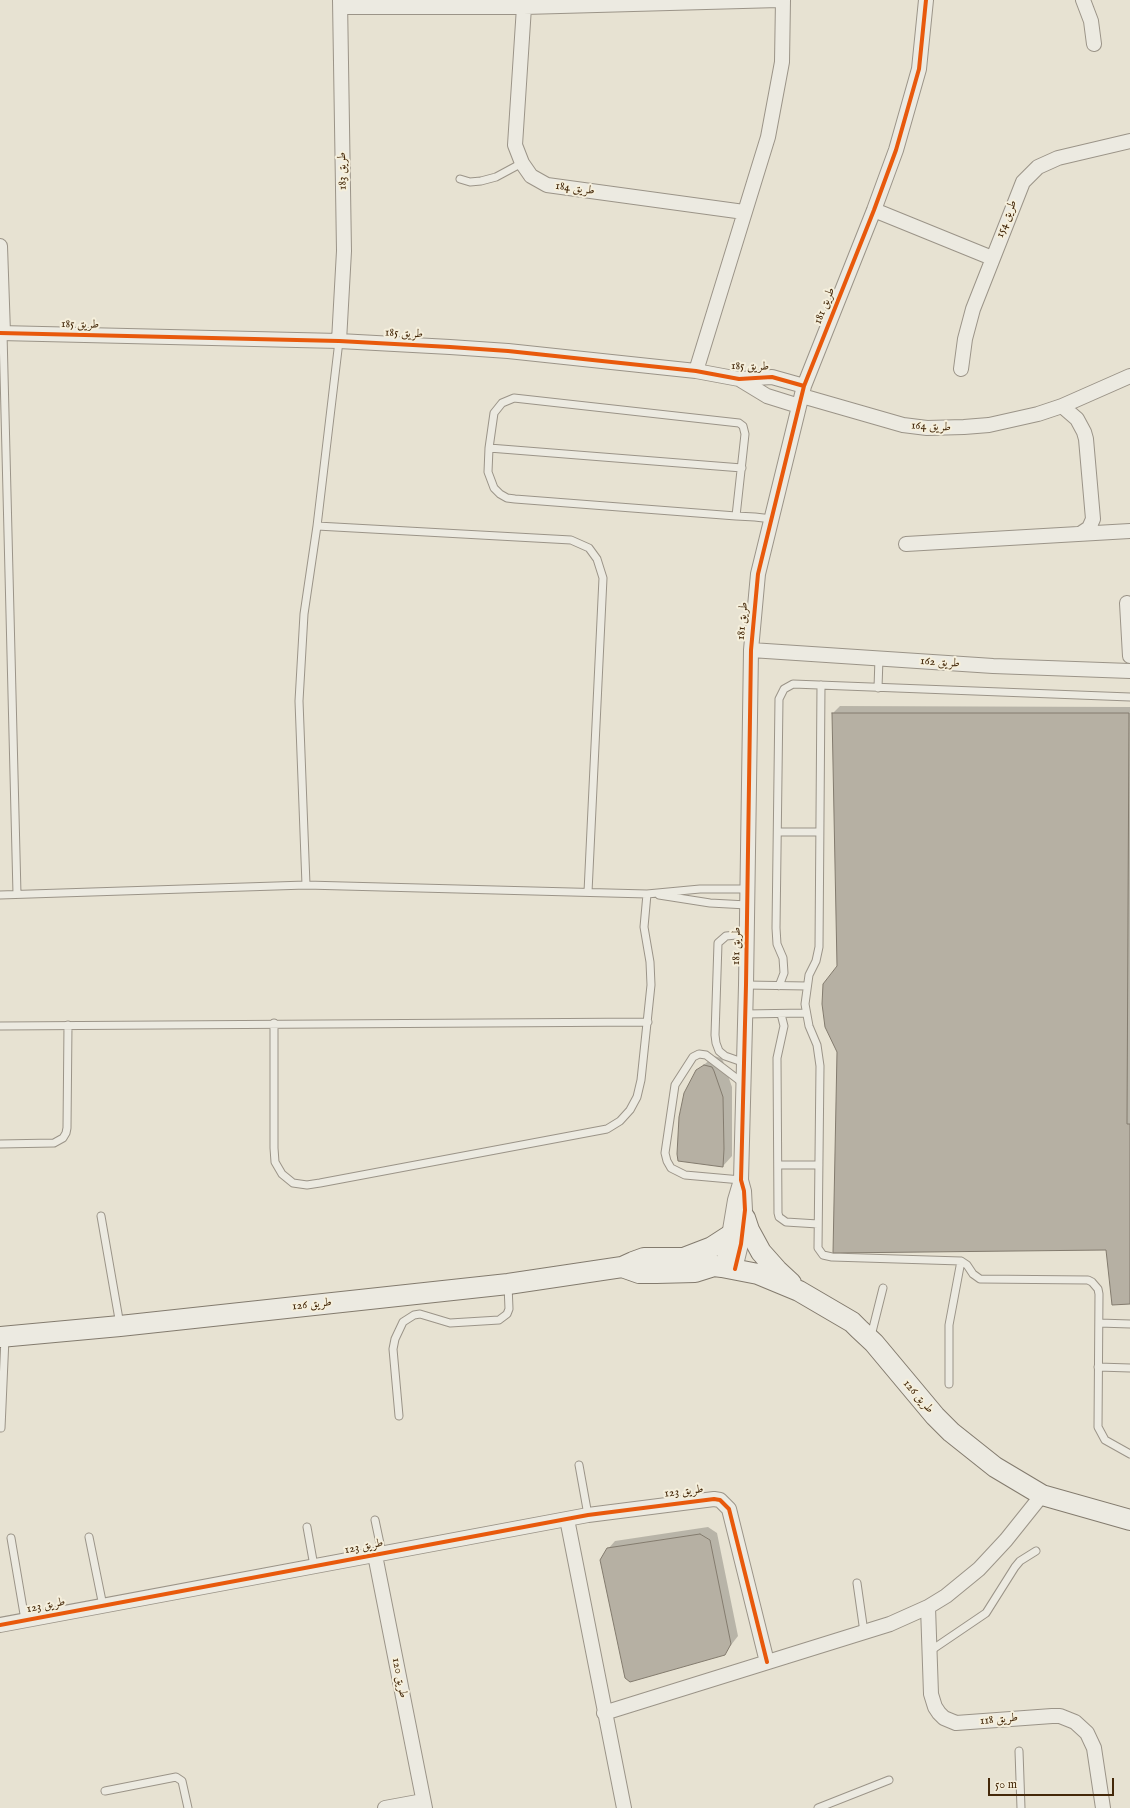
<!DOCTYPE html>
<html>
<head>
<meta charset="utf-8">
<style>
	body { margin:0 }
	#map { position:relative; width:1130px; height:1808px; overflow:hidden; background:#e7e2d2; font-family:"IM FELL English",serif }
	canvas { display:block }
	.scale { position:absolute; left:988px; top:1778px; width:126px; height:18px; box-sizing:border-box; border:2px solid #442809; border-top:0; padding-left:5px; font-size:12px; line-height:14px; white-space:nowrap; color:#442809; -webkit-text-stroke:3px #f5efdc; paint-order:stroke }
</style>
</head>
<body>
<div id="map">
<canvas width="1130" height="1808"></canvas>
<div class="scale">50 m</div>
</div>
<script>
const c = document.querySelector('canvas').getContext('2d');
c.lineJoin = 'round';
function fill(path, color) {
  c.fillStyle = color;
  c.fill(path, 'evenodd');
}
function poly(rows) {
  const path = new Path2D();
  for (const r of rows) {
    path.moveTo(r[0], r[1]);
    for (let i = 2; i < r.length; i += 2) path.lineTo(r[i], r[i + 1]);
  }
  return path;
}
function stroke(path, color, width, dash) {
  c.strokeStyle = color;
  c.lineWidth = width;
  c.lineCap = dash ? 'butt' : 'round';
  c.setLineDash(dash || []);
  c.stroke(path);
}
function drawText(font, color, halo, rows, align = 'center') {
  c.font = font + ' "IM FELL English",Amiri,serif';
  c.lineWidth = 4;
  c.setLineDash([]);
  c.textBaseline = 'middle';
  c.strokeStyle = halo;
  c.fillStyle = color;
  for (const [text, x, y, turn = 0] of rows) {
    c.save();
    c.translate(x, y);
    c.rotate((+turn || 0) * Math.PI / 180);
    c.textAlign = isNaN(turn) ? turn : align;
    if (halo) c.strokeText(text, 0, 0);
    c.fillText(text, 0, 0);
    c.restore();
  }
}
const shadow = poly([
	[840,706,1130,707,1130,1303,1107,1249,838,966,833,713],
	[714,1056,721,1058,723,1061,732,1087,732,1156,723,1166,697,1071],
	[708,1527,717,1533,738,1636,724,1654,608,1549,615,1541]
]);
const building = poly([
	[832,713,1129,713,1127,1124,1130,1124,1130,1304,1112,1305,1106,1250,833,1253,837,1052,825,1027,822,1004,823,984,837,966,832,713],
	[704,1065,712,1067,714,1071,723,1097,724,1149,723,1167,678,1161,677,1154,679,1117,684,1093,696,1070,704,1065],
	[700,1534,710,1540,731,1644,725,1655,630,1682,625,1678,600,1560,607,1548,700,1534]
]);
const lane = poly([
	[460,179,470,182,481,181,496,177,522,163],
	[3,333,17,894],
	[339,341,317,526,571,540,589,548,597,559,603,578,588,892],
	[489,448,742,468],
	[736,516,745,434,743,426,739,423,514,398,502,403,494,413,489,448,488,472,494,488,500,494,507,498,515,499,736,516,755,517,772,519],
	[821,685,819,947,816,961,809,975,805,1004,809,1026,817,1045,820,1066,818,1248,823,1255,832,1257,961,1261,967,1265,973,1274,980,1279,1088,1280,1092,1282,1098,1289,1099,1294,1098,1427,1105,1440,1130,1454],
	[878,688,879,658],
	[778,832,819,832],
	[306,885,299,701,304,614,317,526],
	[0,895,306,885,647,894,700,889,747,889],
	[659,895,710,903,747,905],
	[746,985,807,986],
	[779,986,784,973,783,958,777,944,776,928,779,699,784,689,793,684,1130,697],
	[745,1014,806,1013],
	[781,1014,784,1026,777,1058,778,1213,779,1217,786,1222,818,1224],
	[274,1023,274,1148,275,1162,282,1174,293,1183,307,1185,320,1183,607,1129,620,1121,630,1110,637,1097,641,1080,651,985,650,962,644,927,647,894],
	[0,1026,648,1022],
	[745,1063,725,1056,719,1051,716,1043,715,1035,718,943,726,936,747,934],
	[0,1144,54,1143,63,1138,66,1133,67,1128,68,1025],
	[778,1165,819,1165],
	[741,1180,685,1175,671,1168,667,1161,665,1153,675,1085,693,1057,699,1054,706,1055,744,1084],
	[101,1216,120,1325],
	[1099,1323,1130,1324],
	[871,1336,883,1288],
	[1098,1367,1130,1368],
	[949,1384,949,1325,961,1261],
	[399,1416,393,1349,395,1339,403,1322,414,1315,420,1314,450,1323,499,1320,507,1314,509,1309,508,1285],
	[1,1428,5,1338],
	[579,1465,588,1515],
	[375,1520,382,1553],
	[307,1527,314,1566],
	[89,1537,103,1606],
	[11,1538,25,1620],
	[857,1583,864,1632],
	[930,1651,986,1613,1015,1567,1020,1561,1036,1551],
	[1019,1751,1021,1808],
	[105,1791,176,1777,182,1781,188,1808],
	[818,1808,889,1780]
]);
const street = poly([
	[1083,0,1091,21,1094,44],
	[341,7,524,7,779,0],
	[524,7,515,145,522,163,531,176,547,185,744,212],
	[874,210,992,258],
	[0,246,3,333],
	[0,333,339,341,450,347,508,351,696,371,739,379,772,377,804,386],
	[339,341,344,251,340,0],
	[961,369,965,339,973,309,1023,182,1038,167,1058,158,1130,141],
	[696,371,768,137,782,62,783,0],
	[739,379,767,396,799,406],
	[802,396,903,425,927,428,964,427,989,425,1038,414,1062,406,1130,376],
	[1062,406,1077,419,1084,432,1086,439,1093,519,1089,528,1080,534],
	[906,544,1130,531],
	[1127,603,1130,656],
	[751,650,993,666,1130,671],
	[722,1267,729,1236,735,1200,741,1180],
	[735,1269,741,1244,745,1210,744,1191,741,1180,746,985,751,650,758,574,804,386,874,210,896,150,919,69,926,0],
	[567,1519,624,1808],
	[375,1555,425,1808],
	[928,1607,931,1694,935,1707,939,1713,944,1718,956,1723,1052,1716,1060,1716,1075,1722,1087,1733,1094,1748,1103,1808],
	[0,1625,588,1515,714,1499,720,1500,729,1509,767,1662],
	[604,1713,890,1624,928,1607,946,1596,979,1569,1006,1540,1042,1495],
	[385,1808,423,1801]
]);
const secondary = poly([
	[745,1218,749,1230,761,1252,777,1270,791,1283],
	[686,1257,712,1247,729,1236],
	[622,1267,639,1273,656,1273,695,1272,714,1266,722,1267,758,1274,799,1291,852,1322,859,1329,874,1343,935,1416,951,1432,995,1467,1042,1495,1130,1520],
	[0,1337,120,1326,508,1284,622,1267,633,1262,644,1258,697,1258,704,1260,714,1266]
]);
const cycleway = poly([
	[0,333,339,341,450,347,508,351,696,371,739,379,772,377,804,386],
	[735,1269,741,1244,745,1210,744,1191,741,1180,746,985,751,650,758,574,804,386,874,210,896,150,919,69,926,0],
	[0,1625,588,1515,714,1499,720,1500,729,1509,767,1662]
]);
const streetNames = [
	["طريق 183",343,171,-91],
	["طريق 184",575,189,8],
	["طريق 154",1007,219,-69],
	["طريق 181",825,306,-68],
	["طريق 185",80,325,1],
	["طريق 185",404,334,3],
	["طريق 185",750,367,1],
	["طريق 164",931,427,3],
	["طريق 181",743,621,-85],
	["طريق 162",940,663,4],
	["طريق 181",737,946,-89],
	["طريق 126",312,1305,-6],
	["طريق 126",918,1397,49],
	["طريق 123",684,1492,-7],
	["طريق 123",364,1547,-11],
	["طريق 123",46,1606,-11],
	["طريق 120",399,1678,79],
	["طريق 118",999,1720,-5]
];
fill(shadow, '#0003');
fill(building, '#b6b0a3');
stroke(building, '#837b6e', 1);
stroke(lane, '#9b9488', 9);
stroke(street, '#9b9488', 16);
stroke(secondary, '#837b6e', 22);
stroke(lane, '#eceae1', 7);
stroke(street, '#eceae1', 14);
stroke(secondary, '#eceae1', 20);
stroke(cycleway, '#e8590c', 4);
drawText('12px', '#442809', '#f5efdc', streetNames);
</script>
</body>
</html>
